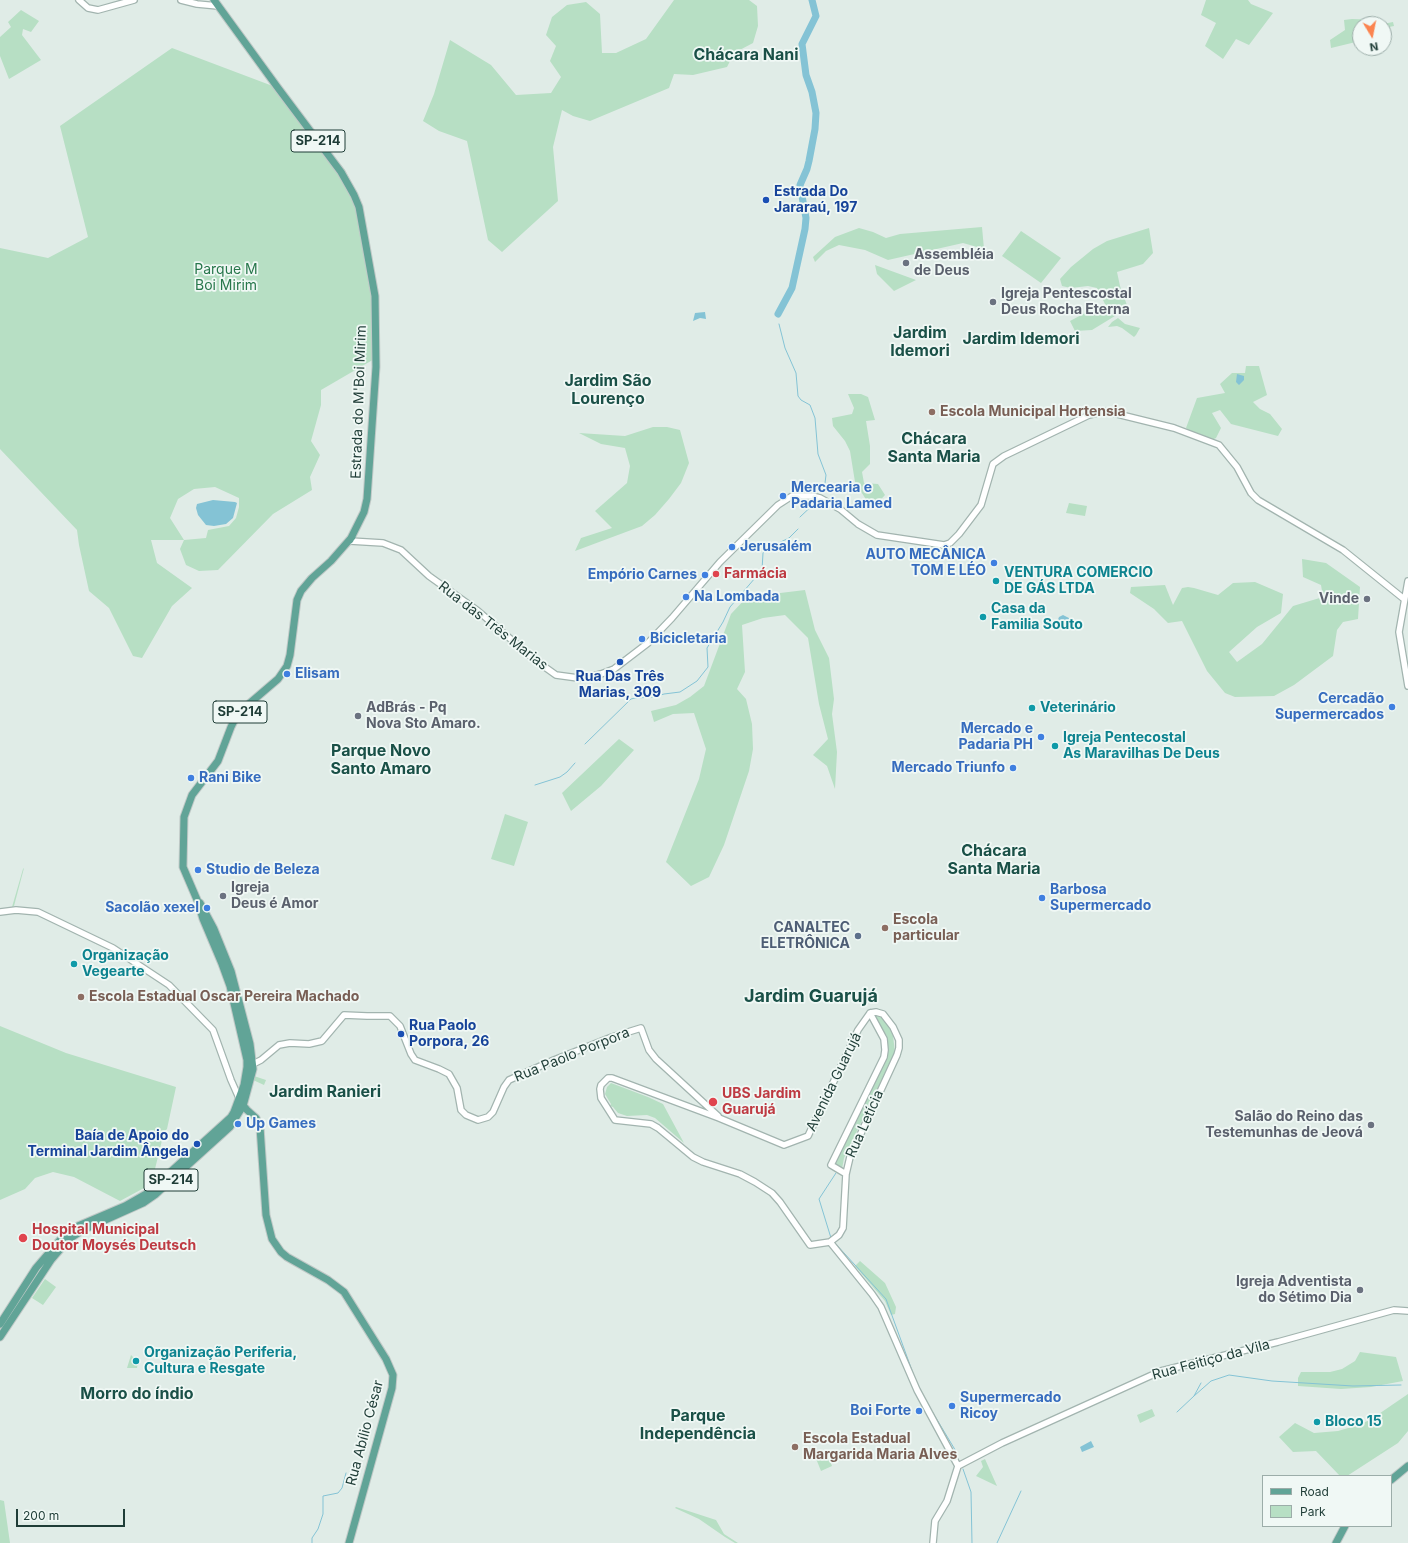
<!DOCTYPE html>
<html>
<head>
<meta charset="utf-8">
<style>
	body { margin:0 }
	#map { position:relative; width:1408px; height:1543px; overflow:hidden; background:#e0ece7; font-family:Inter,sans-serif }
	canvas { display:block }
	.legend { position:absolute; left:1262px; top:1475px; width:130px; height:52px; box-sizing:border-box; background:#f0f8f5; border:1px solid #9cada9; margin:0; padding:5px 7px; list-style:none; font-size:12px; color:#1f3d37 }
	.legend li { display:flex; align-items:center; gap:8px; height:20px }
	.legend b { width:20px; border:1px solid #9cada9 }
	.north { position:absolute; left:1352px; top:16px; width:40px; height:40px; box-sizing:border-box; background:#f0f8f5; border:1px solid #9cada9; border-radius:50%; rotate:170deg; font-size:11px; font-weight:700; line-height:16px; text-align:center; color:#1f3d37 }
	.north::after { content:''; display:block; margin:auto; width:14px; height:18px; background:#fb844f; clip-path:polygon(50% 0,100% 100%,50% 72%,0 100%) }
	.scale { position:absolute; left:16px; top:1509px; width:109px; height:18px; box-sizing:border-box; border:2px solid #1f3d37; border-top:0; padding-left:5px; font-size:12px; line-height:14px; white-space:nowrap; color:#1f3d37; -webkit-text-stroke:3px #f0f8f5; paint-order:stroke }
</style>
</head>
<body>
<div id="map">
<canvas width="1408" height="1543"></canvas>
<ul class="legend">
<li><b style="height:5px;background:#61a497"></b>Road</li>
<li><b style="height:11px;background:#b7dfc4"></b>Park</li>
</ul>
<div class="north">N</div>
<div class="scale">200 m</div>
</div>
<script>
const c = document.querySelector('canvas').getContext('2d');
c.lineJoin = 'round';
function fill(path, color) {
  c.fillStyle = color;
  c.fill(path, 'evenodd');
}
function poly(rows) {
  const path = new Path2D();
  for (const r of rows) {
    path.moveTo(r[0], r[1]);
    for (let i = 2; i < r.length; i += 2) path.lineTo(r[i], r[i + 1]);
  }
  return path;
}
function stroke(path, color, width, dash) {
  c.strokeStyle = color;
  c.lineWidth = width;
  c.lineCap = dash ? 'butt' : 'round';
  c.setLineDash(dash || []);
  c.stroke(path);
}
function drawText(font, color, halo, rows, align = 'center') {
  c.font = font + ' Inter,sans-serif';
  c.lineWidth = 3.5;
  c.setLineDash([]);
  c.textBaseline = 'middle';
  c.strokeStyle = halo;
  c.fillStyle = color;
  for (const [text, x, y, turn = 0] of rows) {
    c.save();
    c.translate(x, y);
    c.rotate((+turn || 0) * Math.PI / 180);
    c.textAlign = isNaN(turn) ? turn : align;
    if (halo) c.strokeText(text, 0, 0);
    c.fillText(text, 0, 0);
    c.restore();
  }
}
const green = poly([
	[674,0,749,0,757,6,758,26,753,43,734,53,727,67,693,75,674,74,669,88,590,121,573,116,562,110,553,147,558,201,502,252,488,240,467,141,439,131,423,121,434,94,450,40,491,65,516,95,551,93,561,77,550,61,556,46,546,35,552,17,567,5,586,2,600,14,602,53,616,53,646,39],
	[1206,0,1248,0,1251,4,1273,13,1249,45,1236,39,1223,59,1205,46,1216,23,1201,15],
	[21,10,39,21,31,32,23,29,22,35,41,60,9,79,0,56,0,37,11,27,8,22],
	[1352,19,1378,20,1383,24,1393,22,1394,26,1384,28,1384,24,1360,24,1360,41,1331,48,1330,40,1345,30,1344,20],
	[172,48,278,88,345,170,361,201,375,296,376,358,321,390,321,405,311,441,320,455,310,477,312,490,273,514,218,570,199,571,186,565,180,549,184,540,151,540,157,563,192,588,172,606,142,658,133,656,109,608,89,591,79,545,77,530,0,449,0,248,48,258,88,237,60,126],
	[215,487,239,498,239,507,236,518,229,526,208,530,206,538,184,540,170,518,178,499,194,489],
	[982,227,984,249,963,243,888,260,865,250,839,245,826,251,815,262,813,257,835,237,859,228,873,232,886,238,900,234],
	[1149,228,1153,253,1143,264,1117,272,1120,286,1128,308,1092,330,1075,331,1070,321,1087,312,1106,306,1097,288,1088,286,1071,288,1062,286,1060,279,1071,267,1093,249,1107,241],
	[1021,231,1061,258,1041,283,1002,256],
	[875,265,916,280,894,291,877,274],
	[1118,318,1125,324,1140,328,1136,335,1134,337,1122,328,1117,326,1108,327,1112,322],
	[1246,366,1259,366,1267,395,1253,402,1260,409,1270,414,1282,429,1278,436,1231,424,1220,410,1212,413,1221,428,1216,438,1212,440,1192,433,1186,428,1197,398,1225,393,1220,384,1232,373,1245,373],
	[848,394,861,394,868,397,875,420,866,421,870,446,870,464,862,472,864,483,878,484,885,495,872,509,855,482,850,451,845,441,833,426,832,418,852,414,854,408],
	[653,427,667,427,680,430,689,463,681,483,669,499,655,515,642,526,575,551,581,538,612,528,595,511,627,483,630,466,625,448,601,444,579,433,625,436],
	[1069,503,1087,506,1085,516,1066,513],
	[1302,559,1326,563,1360,587,1358,619,1343,622,1337,630,1333,656,1294,685,1274,696,1235,697,1225,693,1207,671,1182,621,1168,623,1154,609,1130,593,1131,587,1165,585,1173,605,1182,588,1188,587,1194,588,1218,595,1233,583,1255,582,1283,594,1281,613,1257,627,1229,652,1237,662,1262,644,1293,606,1323,597,1321,585,1303,577],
	[805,590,815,630,829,658,834,699,832,714,837,752,835,789,827,766,813,755,828,739,819,704,808,638,785,615,763,618,742,625,745,672,737,689,746,699,752,724,753,749,749,771,724,845,709,877,691,886,666,862,699,779,706,749,694,713,673,714,654,722,651,711,676,705,690,697,704,686,731,614,747,597],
	[619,739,634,750,601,786,571,811,562,793],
	[505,814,528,822,514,866,491,859],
	[24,868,14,906,12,907,23,869],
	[876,1014,879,1014,884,1019,890,1029,893,1036,895,1052,844,1158,842,1169,835,1165,888,1051,887,1036,874,1018],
	[0,1026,66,1053,176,1087,167,1129,164,1132,154,1173,144,1188,120,1201,74,1177,53,1172,35,1178,25,1189,0,1200],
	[254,1076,266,1080,264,1085,253,1080],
	[611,1083,648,1097,663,1104,684,1143,655,1118,647,1115,627,1116,618,1113,613,1107,610,1106,611,1104,605,1094,607,1087],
	[860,1261,885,1283,896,1307,895,1314,891,1315,885,1301,855,1266],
	[45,1279,56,1287,43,1305,32,1298],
	[1360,1352,1396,1357,1403,1381,1371,1387,1341,1389,1298,1386,1298,1378,1301,1372,1330,1372,1342,1369,1355,1361],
	[131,1355,138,1362,137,1368,127,1368],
	[1408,1394,1408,1431,1398,1443,1347,1476,1340,1476,1316,1451,1293,1452,1279,1437,1295,1423,1314,1433,1338,1431,1355,1426,1370,1420],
	[1152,1409,1155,1416,1140,1423,1137,1415],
	[826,1451,832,1466,821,1471,815,1456],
	[985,1459,997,1486,976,1476,983,1467,981,1461],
	[0,1500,4,1501,10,1543,0,1543],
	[676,1507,716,1520,724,1534,738,1543,735,1543,725,1537,699,1519,675,1508]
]);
const water = poly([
	[705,312,706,319,700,318,693,321,695,313],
	[1237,374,1244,376,1244,380,1239,385,1236,382],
	[213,500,235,502,237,503,233,518,226,524,214,526,206,525,198,515,196,508,197,504],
	[1063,615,1073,620,1063,628,1060,628,1057,622,1059,617],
	[1091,1441,1094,1447,1082,1452,1080,1447]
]);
const stream = poly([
	[779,324,785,348,796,373,798,396,801,400,810,405,815,418,818,454,826,475,824,491],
	[800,517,817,501],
	[585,744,631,699,635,698,654,697,664,694,680,692,697,681,708,667,707,648,723,622,730,607,762,570,763,553,766,549,789,538,798,529],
	[535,785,560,777,567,772,575,763],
	[831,1238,819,1199,836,1173],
	[834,1242,886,1299,914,1376],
	[1194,1396,1211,1381,1229,1375,1272,1381,1353,1386,1401,1385],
	[924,1398,957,1453],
	[1177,1412,1194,1396,1201,1383],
	[963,1469,971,1492,972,1543],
	[312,1543,312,1538,318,1529,323,1514,323,1496,338,1493,342,1488,346,1473],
	[997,1543,1021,1491]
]);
const river = poly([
	[778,314,792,288,805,229,806,218,800,185,807,169,809,161,815,129,816,113,812,92,806,75,802,44,816,16,812,0]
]);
const minor = poly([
	[79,0,88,8,98,10,134,0],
	[181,0,197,4,218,6],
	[350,541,383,543,401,550,429,576,478,611,535,660,556,675,578,678,585,678,601,674,614,669,648,643,672,618,720,562,778,505,792,496,812,496,820,498,840,509,858,524,877,535,944,545,950,543,959,534,981,505,993,464,1004,456,1089,415,1105,411,1174,428,1219,445,1237,467,1251,493,1258,500,1343,550,1404,599],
	[1408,581,1399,632,1408,686],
	[0,912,16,910,38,912,113,948,169,985,213,1030,231,1080,239,1098],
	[876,1012,883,1014,893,1027,899,1040,899,1048,897,1055,850,1157,846,1174,843,1228,839,1235,830,1242,810,1245,780,1202,772,1193,755,1182,740,1174,703,1162,693,1157,658,1128,651,1124,615,1120,601,1098,600,1089,601,1085,608,1078,612,1078,719,1118,784,1145,808,1136,858,1030,870,1013,876,1012],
	[249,1066,261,1060,279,1045,290,1043,309,1044,322,1041,344,1015,367,1016,390,1016,400,1026,411,1054,415,1060,439,1069,449,1074,457,1088,461,1110,466,1115,478,1120,488,1117,493,1112,504,1087,509,1080,554,1060,612,1037,641,1028,649,1050,656,1059,718,1116],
	[846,1174,831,1165,884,1057,885,1050,884,1039,870,1013],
	[830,1242,872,1294,881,1307,917,1390,958,1466],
	[958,1466,1002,1443,1161,1371,1278,1342,1383,1313,1394,1310,1408,1311],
	[933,1543,935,1521,947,1501,958,1466]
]);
const major = poly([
	[214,0,278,88,341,172,354,195,359,207,375,296,376,367,367,499,364,512,350,540],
	[241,1103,247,1110,256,1118,260,1127,266,1215,272,1239,281,1252,287,1257,328,1280,344,1292,386,1359,393,1375,392,1388,349,1543],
	[0,1324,36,1268,60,1240,78,1226,125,1206,146,1194,231,1117,234,1112,244,1085,247,1067,247,1060,230,986,222,964,203,919,198,902,183,867,184,817,192,795,218,761,231,727,235,719,243,709,278,679,287,666,290,655,297,600,301,591,312,578,331,561,352,537],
	[0,1337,51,1260,69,1239,83,1230,143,1203,156,1194,230,1127,243,1106,253,1069,250,1044,231,971,214,929,200,903],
	[1391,1480,1408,1466],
	[1336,1543,1345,1526]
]);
const markers = [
	[766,200,4,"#1a4fb4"],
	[906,263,4,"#6b7280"],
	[993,302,4,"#6b7280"],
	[932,412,4,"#8d6e63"],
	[783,496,4,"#3f7fe0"],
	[732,547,4,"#3f7fe0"],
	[994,563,4,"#3f7fe0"],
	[716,574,4,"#e0444e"],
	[705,575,4,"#3f7fe0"],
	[996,581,4,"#0f9aa8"],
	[686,597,4,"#3f7fe0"],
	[1367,599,4,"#6b7280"],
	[983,617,4,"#0f9aa8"],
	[642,639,4,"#3f7fe0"],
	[620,662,4,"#1a4fb4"],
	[287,674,4,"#3f7fe0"],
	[1392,707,4,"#3f7fe0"],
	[1032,708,4,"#0f9aa8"],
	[358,716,4,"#6b7280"],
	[1041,737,4,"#3f7fe0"],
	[1055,746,4,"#0f9aa8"],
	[1013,768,4,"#3f7fe0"],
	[191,778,4,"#3f7fe0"],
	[198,870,4,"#3f7fe0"],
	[223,896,4,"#6b7280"],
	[1042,898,4,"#3f7fe0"],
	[207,908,4,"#3f7fe0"],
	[885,928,4,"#8d6e63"],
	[858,936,4,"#5c6f8a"],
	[74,964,4,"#0f9aa8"],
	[81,997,4,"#8d6e63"],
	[401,1034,4,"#1a4fb4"],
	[713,1102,5,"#e0444e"],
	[238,1124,4,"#3f7fe0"],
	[1371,1125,4,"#6b7280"],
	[197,1144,4,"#1a4fb4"],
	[23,1238,5,"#e0444e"],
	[1360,1290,4,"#6b7280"],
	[136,1361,4,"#0f9aa8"],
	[952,1406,4,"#3f7fe0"],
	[919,1411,4,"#3f7fe0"],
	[1317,1422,4,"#0f9aa8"],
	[795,1447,4,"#8d6e63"]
];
const shields = [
	[318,141,54],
	[240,712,54],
	[171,1180,54]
];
const shieldNames = [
	["SP-214",318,141],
	["SP-214",240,712],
	["SP-214",171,1180]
];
const transitNames = [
	["Estrada Do",774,192],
	["Jararaú, 197",774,208],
	["Rua Das Três",620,677,"center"],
	["Marias, 309",620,693,"center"],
	["Rua Paolo",409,1026],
	["Porpora, 26",409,1042],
	["Baía de Apoio do",189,1136,"right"],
	["Terminal Jardim Ângela",189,1152,"right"]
];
const worshipNames = [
	["Assembléia",914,255],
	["de Deus",914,271],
	["Igreja Pentescostal",1001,294],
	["Deus Rocha Eterna",1001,310],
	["Vinde",1359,599,"right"],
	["AdBrás - Pq",366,708],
	["Nova Sto Amaro.",366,724],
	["Igreja",231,888],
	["Deus é Amor",231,904],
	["Salão do Reino das",1363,1117,"right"],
	["Testemunhas de Jeová",1363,1133,"right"],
	["Igreja Adventista",1352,1282,"right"],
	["do Sétimo Dia",1352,1298,"right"]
];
const parkNames = [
	["Parque M",226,270],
	["Boi Mirim",226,286]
];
const streetNames = [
	["Estrada do M'Boi Mirim",359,402,-88],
	["Rua das Três Marias",493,626,38],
	["Rua Paolo Porpora",572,1055,-22],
	["Avenida Guarujá",834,1082,-64],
	["Rua Letícia",865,1124,-66],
	["Rua Feitiço da Vila",1211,1360,-15],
	["Rua Abílio César",365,1433,-75]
];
const educationNames = [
	["Escola Municipal Hortensia",940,412],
	["Escola",893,920],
	["particular",893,936],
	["Escola Estadual Oscar Pereira Machado",89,997],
	["Escola Estadual",803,1439],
	["Margarida Maria Alves",803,1455]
];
const shopNames = [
	["Mercearia e",791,488],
	["Padaria Lamed",791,504],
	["Jerusalém",740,547],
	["AUTO MECÂNICA",986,555,"right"],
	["TOM E LÉO",986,571,"right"],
	["Empório Carnes",697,575,"right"],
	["Na Lombada",694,597],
	["Bicicletaria",650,639],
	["Elisam",295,674],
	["Cercadão",1384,699,"right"],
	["Supermercados",1384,715,"right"],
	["Mercado e",1033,729,"right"],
	["Padaria PH",1033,745,"right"],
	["Mercado Triunfo",1005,768,"right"],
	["Rani Bike",199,778],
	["Studio de Beleza",206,870],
	["Barbosa",1050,890],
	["Supermercado",1050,906],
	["Sacolão xexel",199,908,"right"],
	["Up Games",246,1124],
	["Supermercado",960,1398],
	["Ricoy",960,1414],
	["Boi Forte",911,1411,"right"]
];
const cultureNames = [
	["VENTURA COMERCIO",1004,573],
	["DE GÁS LTDA",1004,589],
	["Casa da",991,609],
	["Familia Souto",991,625],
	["Veterinário",1040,708],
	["Igreja Pentecostal",1063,738],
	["As Maravilhas De Deus",1063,754],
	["Organização",82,956],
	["Vegearte",82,972],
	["Organização Periferia,",144,1353],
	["Cultura e Resgate",144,1369],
	["Bloco 15",1325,1422]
];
const healthNames = [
	["Farmácia",724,574],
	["UBS Jardim",722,1094],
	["Guarujá",722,1110],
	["Hospital Municipal",32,1230],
	["Doutor Moysés Deutsch",32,1246]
];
const serviceNames = [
	["CANALTEC",850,928],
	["ELETRÔNICA",850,944]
];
const quarterNames = [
	["Chácara Nani",746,55],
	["Jardim",920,333],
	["Idemori",920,351],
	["Jardim Idemori",1021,339],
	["Jardim São",608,381],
	["Lourenço",608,399],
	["Chácara",934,439],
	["Santa Maria",934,457],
	["Parque Novo",381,751],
	["Santo Amaro",381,769],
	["Chácara",994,851],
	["Santa Maria",994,869],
	["Jardim Ranieri",325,1092],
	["Morro do índio",137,1394],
	["Parque",698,1416],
	["Independência",698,1434]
];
const districtNames = [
	["Jardim Guarujá",811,997]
];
fill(green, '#b7dfc4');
fill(water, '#84c3d5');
stroke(stream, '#84c3d5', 1);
stroke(river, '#84c3d5', 7);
stroke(minor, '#a2b4af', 8);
stroke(major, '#c0c9c7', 9);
stroke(minor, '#fff', 5.5);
stroke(major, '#61a497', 7);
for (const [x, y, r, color] of markers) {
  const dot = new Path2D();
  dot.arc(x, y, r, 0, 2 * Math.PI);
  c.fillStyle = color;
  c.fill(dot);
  stroke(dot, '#f0f8f5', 1.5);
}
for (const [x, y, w] of shields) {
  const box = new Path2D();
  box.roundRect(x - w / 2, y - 11, w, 22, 3);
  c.fillStyle = '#f0f8f5';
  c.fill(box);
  stroke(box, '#1f3d37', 1);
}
drawText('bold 13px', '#1f3d37', null, shieldNames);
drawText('bold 14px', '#164399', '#f0f8f5', transitNames, 'left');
drawText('bold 14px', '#5b616d', '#f0f8f5', worshipNames, 'left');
drawText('14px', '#27774b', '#f0f8f5', parkNames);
drawText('14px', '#1f3d37', '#f0f8f5', streetNames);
drawText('bold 14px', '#785e54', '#f0f8f5', educationNames, 'left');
drawText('bold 14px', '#366cbe', '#f0f8f5', shopNames, 'left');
drawText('bold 14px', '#0d838f', '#f0f8f5', cultureNames, 'left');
drawText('bold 14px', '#be3a42', '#f0f8f5', healthNames, 'left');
drawText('bold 14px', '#4e5e75', '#f0f8f5', serviceNames, 'right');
drawText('bold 16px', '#1a5047', '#f0f8f5', quarterNames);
drawText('bold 18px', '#1a5047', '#f0f8f5', districtNames);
</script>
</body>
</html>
